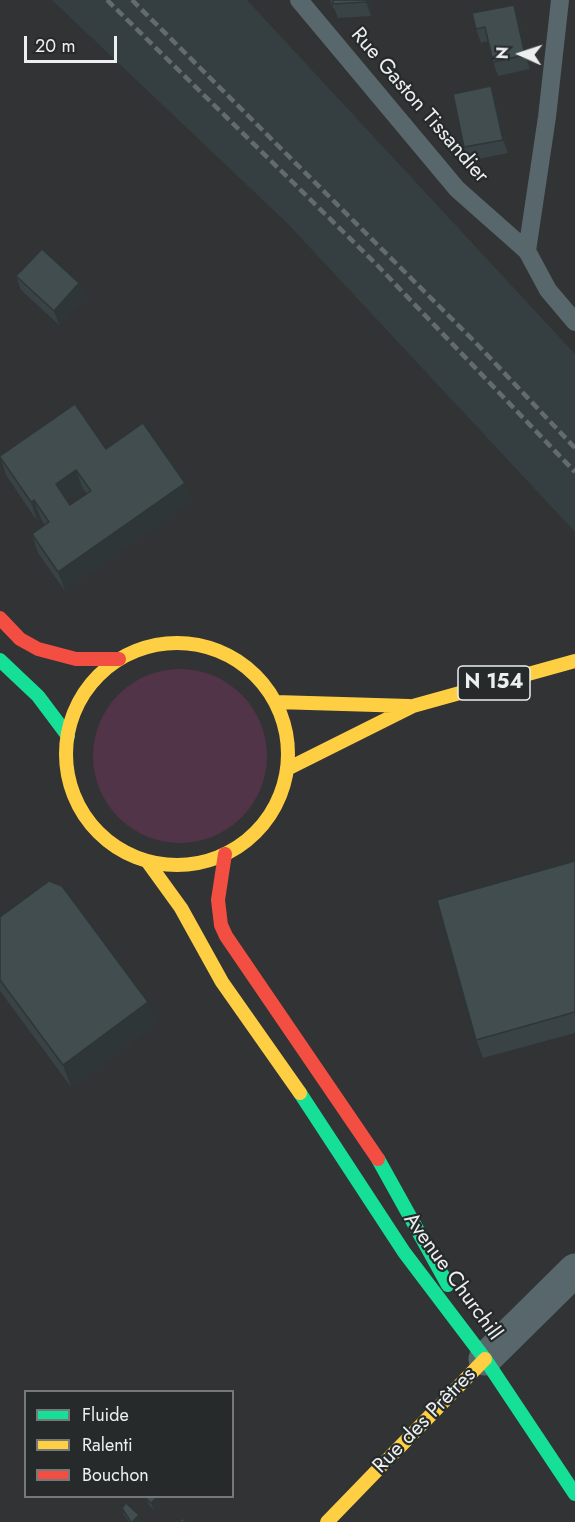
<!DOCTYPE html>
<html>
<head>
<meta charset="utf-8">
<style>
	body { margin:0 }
	#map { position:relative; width:575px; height:1522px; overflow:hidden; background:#313334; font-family:Jost,sans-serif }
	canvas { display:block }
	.legend { position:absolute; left:24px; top:1390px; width:210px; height:108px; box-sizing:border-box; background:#262a2b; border:2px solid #75797a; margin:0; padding:8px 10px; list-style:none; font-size:18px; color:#eceff0 }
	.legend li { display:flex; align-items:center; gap:12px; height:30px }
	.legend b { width:30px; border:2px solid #75797a }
	.north { position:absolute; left:491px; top:24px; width:60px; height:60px; -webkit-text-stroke:4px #262a2b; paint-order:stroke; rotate:273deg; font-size:16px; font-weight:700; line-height:24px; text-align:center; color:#eceff0 }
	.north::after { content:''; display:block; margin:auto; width:21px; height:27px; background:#eceff0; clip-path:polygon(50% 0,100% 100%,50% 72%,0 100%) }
	.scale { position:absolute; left:24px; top:36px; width:93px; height:27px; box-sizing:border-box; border:3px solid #eceff0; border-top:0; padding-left:8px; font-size:18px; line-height:21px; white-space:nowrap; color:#eceff0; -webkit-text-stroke:4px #262a2b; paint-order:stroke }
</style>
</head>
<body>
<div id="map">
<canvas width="575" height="1522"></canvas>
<ul class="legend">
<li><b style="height:8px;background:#16e098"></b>Fluide</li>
<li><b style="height:8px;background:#ffcf43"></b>Ralenti</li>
<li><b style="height:8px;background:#f24e42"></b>Bouchon</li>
</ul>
<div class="north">N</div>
<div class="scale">20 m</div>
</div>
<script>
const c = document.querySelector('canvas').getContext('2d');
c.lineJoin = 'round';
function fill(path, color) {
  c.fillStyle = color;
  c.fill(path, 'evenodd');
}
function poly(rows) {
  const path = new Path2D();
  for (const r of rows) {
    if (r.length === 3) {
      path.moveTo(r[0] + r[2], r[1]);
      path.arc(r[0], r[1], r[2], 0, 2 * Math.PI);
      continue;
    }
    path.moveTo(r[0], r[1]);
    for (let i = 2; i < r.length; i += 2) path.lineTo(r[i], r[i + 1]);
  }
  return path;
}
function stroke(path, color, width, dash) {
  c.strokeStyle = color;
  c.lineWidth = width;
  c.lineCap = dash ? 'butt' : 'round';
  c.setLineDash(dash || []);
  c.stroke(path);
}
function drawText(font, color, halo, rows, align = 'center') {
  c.font = font + ' Jost,sans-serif';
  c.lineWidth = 4.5;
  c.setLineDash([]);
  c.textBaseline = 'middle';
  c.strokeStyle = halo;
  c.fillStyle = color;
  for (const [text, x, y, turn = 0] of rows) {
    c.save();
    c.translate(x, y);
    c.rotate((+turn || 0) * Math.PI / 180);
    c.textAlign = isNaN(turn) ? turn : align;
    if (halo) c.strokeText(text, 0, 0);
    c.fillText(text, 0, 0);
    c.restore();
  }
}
const built = poly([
	[52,0,247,0,575,354,575,532,287,223]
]);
const green = poly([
	[180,756,87]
]);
const lane = poly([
	[299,0,457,189,527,251,548,290,575,322],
	[527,251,547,117,560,0]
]);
const street = poly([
	[485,1359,575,1270]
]);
const fast = poly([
	[0,660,38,696,68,736],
	[300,1093,404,1252,485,1359,575,1494],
	[378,1159,448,1285]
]);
const slow = poly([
	[177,754,111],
	[276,702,409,706],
	[287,769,413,706,575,661],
	[147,861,181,908,222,982,300,1093],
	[327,1522,485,1359]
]);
const jam = poly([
	[0,618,20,639,38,649,76,659,119,659],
	[225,854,218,900,221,925,226,936,378,1159]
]);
const rail = poly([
	[107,0,375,263,575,472],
	[132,0,475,342,575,448]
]);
const wall = poly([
	[330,0,370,0,371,16,338,18,334,8,333,8],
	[514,5,519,18,530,69,498,76,493,62,488,41,481,43,476,29],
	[491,86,496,100,508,153,469,161,464,147],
	[16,276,79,283,84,297,59,325,21,290],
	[106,449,185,483,191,501,65,591,38,553,32,534,45,525,41,519,37,521,6,475,0,456],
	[83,489,87,494,70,505,67,500],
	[575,861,575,1033,483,1058,476,1040],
	[0,917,148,1002,156,1024,71,1087,0,991],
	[157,1497,160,1505,154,1510,149,1505,146,1498],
	[122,1508,139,1515,141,1522,129,1522,124,1515]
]);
const shadedWall = poly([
	[366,0,370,0,371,16,366,2],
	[514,5,519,18,530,69,525,55],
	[491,86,496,100,508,153,503,140],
	[79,283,84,297,59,325,54,311],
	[76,470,83,489,63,503,56,484],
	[185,483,191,501,65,591,58,572],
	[34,500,41,519,37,521,31,502],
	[148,1002,156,1024,71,1087,63,1065],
	[157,1497,160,1505,154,1510,151,1503],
	[139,1515,141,1522,132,1522]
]);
const building = poly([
	[333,0,366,0,366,2,333,4,333,0],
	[514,5,525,55,493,62,485,27,476,29,472,13,514,5],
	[491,86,503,140,464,147,453,94,491,86],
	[42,249,79,283,54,311,16,276,42,249],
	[75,404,106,449,143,423,185,483,58,572,32,534,49,522,34,500,31,502,0,457,0,456,75,404],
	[76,470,91,491,70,505,56,484,76,470],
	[575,861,575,1012,476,1040,437,900,575,861],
	[49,881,62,886,148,1002,63,1065,0,980,0,917,49,881],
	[148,1497,157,1497,151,1503,146,1498,148,1497],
	[126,1503,139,1515,132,1522,131,1522,122,1508,126,1503],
	[182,1518,186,1522,179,1522,182,1518]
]);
const shields = [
	[494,683,72]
];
const shieldNames = [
	["N 154",494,683]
];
const streetNames = [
	["Rue Gaston Tissandier",419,106,49],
	["Avenue Churchill",452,1277,54],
	["Rue des Prêtres",425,1421,-46]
];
fill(built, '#353f42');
fill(green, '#523448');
stroke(lane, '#57676b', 18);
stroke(street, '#57676b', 33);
stroke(fast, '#16e098', 14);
stroke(slow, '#ffcf43', 14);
stroke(jam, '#f24e42', 14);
stroke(rail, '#636b6e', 4.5, [9, 4.5]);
fill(wall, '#394244');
fill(shadedWall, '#2e3637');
fill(building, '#424d4f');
stroke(building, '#2e3637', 1.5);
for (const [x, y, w] of shields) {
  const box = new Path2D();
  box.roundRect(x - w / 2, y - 17, w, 34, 4.5);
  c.fillStyle = '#262a2b';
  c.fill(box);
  stroke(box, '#eceff0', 1.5);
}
drawText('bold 20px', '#eceff0', null, shieldNames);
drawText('21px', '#eceff0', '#262a2b', streetNames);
</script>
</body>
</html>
